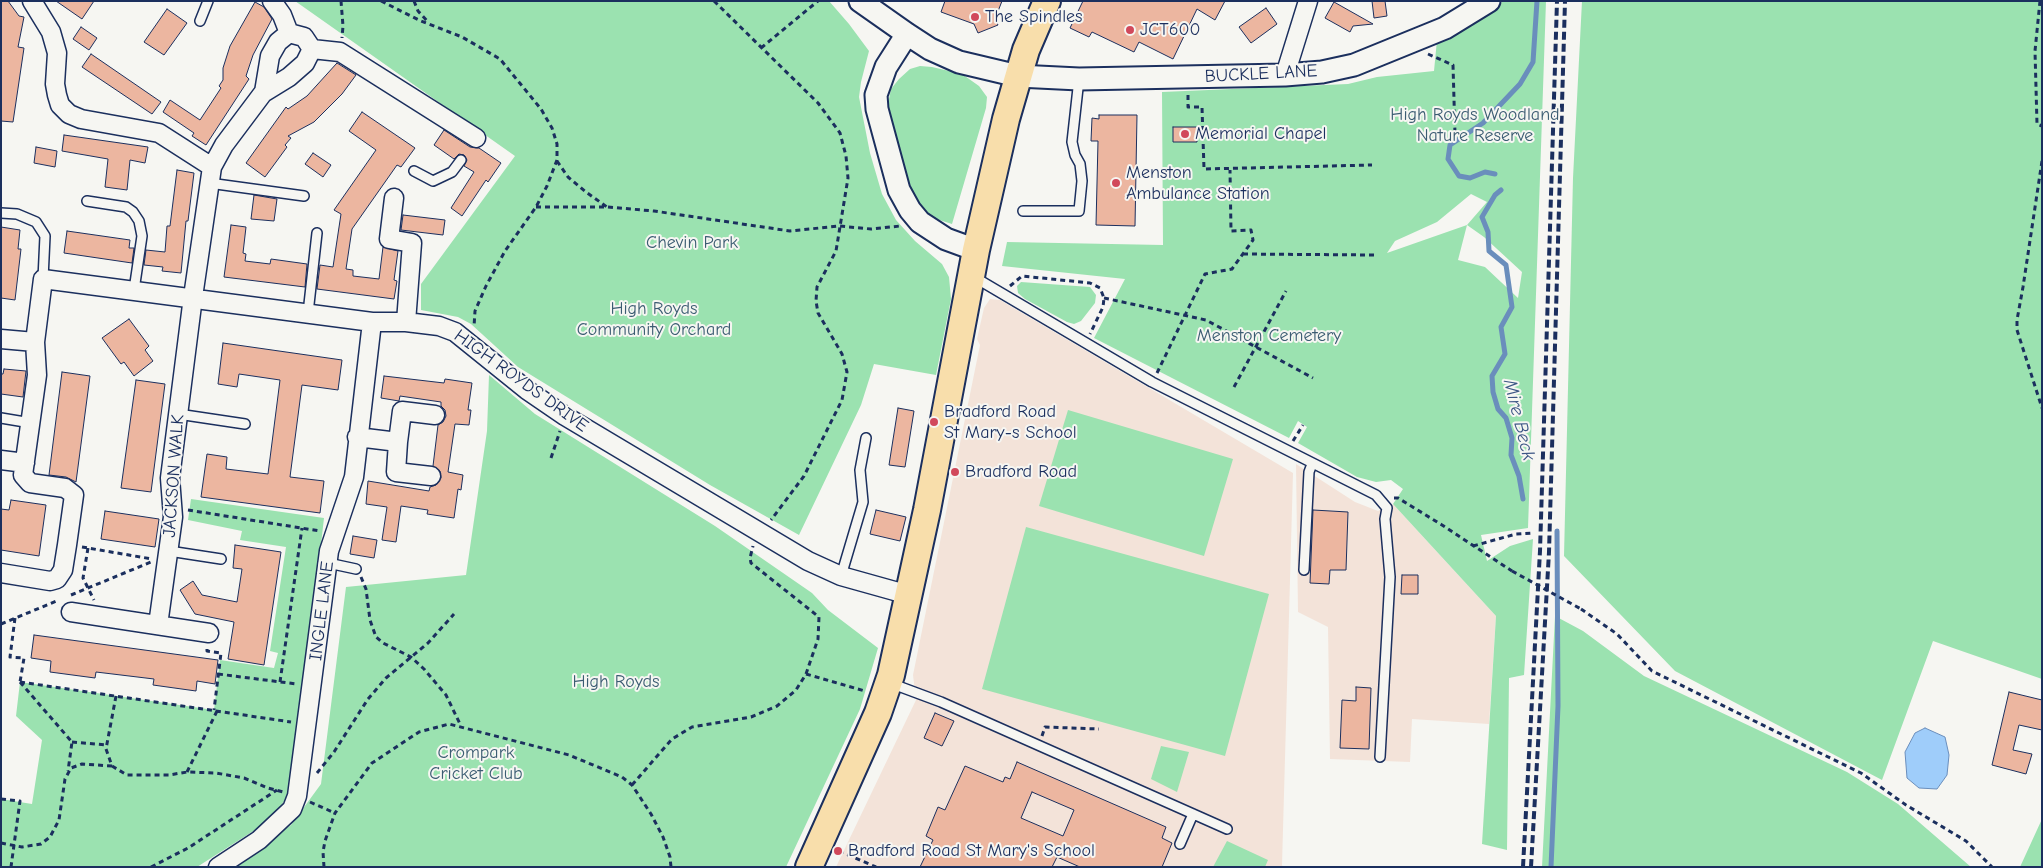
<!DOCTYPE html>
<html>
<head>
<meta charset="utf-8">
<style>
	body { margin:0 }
	#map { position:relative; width:2043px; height:868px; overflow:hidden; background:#f6f6f2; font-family:"Comic Neue",sans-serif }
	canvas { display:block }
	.frame { position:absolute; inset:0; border:2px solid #1b2f5e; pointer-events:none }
</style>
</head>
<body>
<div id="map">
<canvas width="2043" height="868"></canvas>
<div class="frame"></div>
</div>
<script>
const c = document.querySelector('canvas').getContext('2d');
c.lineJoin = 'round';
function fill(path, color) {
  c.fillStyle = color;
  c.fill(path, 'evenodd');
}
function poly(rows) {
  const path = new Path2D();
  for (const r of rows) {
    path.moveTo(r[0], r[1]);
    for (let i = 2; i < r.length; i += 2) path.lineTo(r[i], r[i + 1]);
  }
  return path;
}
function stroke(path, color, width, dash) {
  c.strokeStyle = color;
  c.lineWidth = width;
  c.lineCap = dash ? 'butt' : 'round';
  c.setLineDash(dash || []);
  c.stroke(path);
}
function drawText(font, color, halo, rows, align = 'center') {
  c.font = font + ' "Comic Neue",sans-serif';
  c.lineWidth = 4;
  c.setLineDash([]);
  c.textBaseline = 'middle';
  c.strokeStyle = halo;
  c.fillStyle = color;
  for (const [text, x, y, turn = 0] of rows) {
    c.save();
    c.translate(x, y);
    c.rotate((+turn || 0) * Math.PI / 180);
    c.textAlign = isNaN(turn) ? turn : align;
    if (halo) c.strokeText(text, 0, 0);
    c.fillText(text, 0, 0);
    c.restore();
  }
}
const built = poly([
	[990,299,1000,300,1293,473,1282,865,1283,867,836,867,916,700,913,675,980,345,977,339,984,308],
	[1296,464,1355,502,1378,511,1393,504,1496,616,1489,724,1412,719,1410,762,1330,759,1328,627,1298,612]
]);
const green = poly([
	[295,1,829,1,849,24,869,51,861,82,859,97,870,153,882,194,896,220,915,241,942,264,949,277,951,299,936,375,874,364,861,405,799,535,710,485,518,367,471,324,458,317,421,310,421,284,515,156],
	[1504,1,1546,1,1528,528,1481,535,1487,561,1510,546,1533,539,1524,675,1509,678,1507,850,1482,844,1496,616,1393,504,1403,489,1391,480,1376,482,1357,477,1298,443,1307,427,1298,421,1289,438,1094,338,1125,279,1002,266,1007,242,1163,245,1162,92,1348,84,1377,77,1434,71,1437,40],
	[1471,194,1487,202,1467,225,1387,253,1395,241,1437,222],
	[1467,225,1484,237,1522,272,1518,298,1485,267,1458,260],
	[1582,1,2042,1,2042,679,1933,641,1882,780,1675,671,1564,556,1573,178],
	[920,66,932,67,962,74,979,86,987,97,986,108,952,224,933,218,919,207,911,195,888,104,891,89,899,79,910,69],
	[1021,282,1090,287,1096,295,1095,303,1081,321,1074,324,1067,322,1025,299,1018,293,1017,286],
	[489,375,535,414,715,526,812,593,828,610,878,648,860,709,786,867,231,867,291,825,321,784,346,587,466,575,487,431],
	[1068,410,1233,459,1204,556,1039,506],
	[191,499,324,518,294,780,285,800,269,821,197,867,1,867,1,799,32,804,42,740,16,716,20,682,214,710,220,660,274,668,278,653,270,651,286,547,240,540,242,531,188,520],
	[1026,527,1269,594,1225,756,982,689],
	[1555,616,1583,631,1644,676,1847,772,1898,804,1971,867,1542,867],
	[1161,746,1189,752,1177,792,1151,779],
	[2042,819,2042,867,2020,867],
	[1227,841,1268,860,1265,867,1213,867]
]);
const water = poly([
	[1925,728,1945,737,1949,755,1947,775,1937,789,1919,788,1907,778,1905,752,1915,733,1925,728]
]);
const stream = poly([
	[1495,174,1485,172,1470,178,1459,176,1448,159,1450,145,1483,123,1520,84,1533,62,1537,1],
	[1501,190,1495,195,1482,217,1488,232,1489,251,1506,265,1512,307,1501,327,1505,354,1492,376,1493,392,1498,409,1506,418,1512,438,1511,455,1519,476,1523,499],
	[1551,867,1558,706,1557,531]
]);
const building = poly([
	[1,1,8,1,19,16,24,17,18,47,24,48,13,122,1,121,1,1],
	[56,1,94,1,82,19,56,1],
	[945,1,1002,1,995,19,998,25,978,33,974,24,941,12,945,1],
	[1083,1,1225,1,1215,20,1197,9,1173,59,1139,42,1134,52,1092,32,1089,37,1070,28,1083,1],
	[1372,1,1385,1,1387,16,1374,18,1372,1],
	[255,2,264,7,272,19,253,55,246,76,249,79,206,145,192,136,194,133,163,112,170,100,200,120,221,88,219,86,223,80,223,68,230,46,255,2],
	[1334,2,1373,24,1353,26,1350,32,1325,18,1334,2],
	[1266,8,1277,24,1251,43,1239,27,1266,8],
	[167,9,187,23,164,55,144,42,167,9],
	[81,27,97,38,89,50,73,39,81,27],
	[91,54,161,102,152,114,82,67,91,54],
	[337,63,356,75,342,94,314,122,288,136,291,138,285,145,287,147,265,177,246,163,286,107,288,109,307,96,337,63],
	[362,112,415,148,401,167,397,165,352,229,346,269,353,270,353,276,379,279,383,247,398,251,394,280,397,281,394,299,317,289,320,265,333,267,341,214,334,210,376,150,349,131,362,112],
	[1099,115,1137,115,1135,226,1096,225,1098,141,1091,141,1092,118,1099,119,1099,115],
	[1173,127,1197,127,1197,142,1173,142,1173,127],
	[444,130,470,147,479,148,501,163,488,182,486,180,462,216,451,208,474,172,464,166,467,160,464,155,459,154,454,159,434,145,444,130],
	[64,135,148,147,145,163,130,160,127,190,105,187,108,159,62,151,64,135],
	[36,147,57,151,55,167,34,163,36,147],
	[313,153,331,165,323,177,305,164,313,153],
	[177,170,194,173,188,221,186,221,181,273,162,271,163,267,144,265,146,250,165,252,167,226,170,226,177,170],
	[254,195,277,199,274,221,251,219,254,195],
	[403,215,445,220,443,235,401,230,403,215],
	[231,225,246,227,243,253,246,254,245,261,270,264,271,259,307,264,305,287,224,277,231,225],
	[1,227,20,230,18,249,21,249,15,300,1,298,1,227],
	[67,231,130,240,129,248,134,248,132,263,64,253,67,231],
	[129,319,149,346,145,350,153,361,134,376,124,362,121,364,102,338,129,319],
	[223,343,342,360,338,390,302,385,290,477,324,481,320,513,201,497,207,454,227,457,226,469,268,474,280,380,239,374,237,387,218,384,223,343],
	[4,369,26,371,23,397,1,394,1,374,3,374,4,369],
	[62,372,90,376,76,482,66,477,49,475,62,372],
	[384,376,444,383,445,379,472,383,468,410,471,410,469,425,455,424,448,472,463,475,461,490,458,489,454,518,427,514,428,510,401,506,396,542,382,540,387,507,366,504,368,481,429,491,430,487,436,485,441,478,440,471,433,466,438,425,443,422,446,416,445,410,441,406,441,402,400,396,399,401,381,398,384,376],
	[136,380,165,384,151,492,121,488,136,380],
	[898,408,914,411,905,467,889,465,898,408],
	[11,500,46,505,39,556,1,550,1,509,9,510,11,500],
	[876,510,906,517,900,541,870,534,876,510],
	[1313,510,1348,512,1346,570,1330,570,1329,584,1310,583,1313,510],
	[105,511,159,519,155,547,101,539,105,511],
	[353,536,377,540,374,558,350,554,353,536],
	[235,545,281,552,264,665,228,659,234,622,195,614,180,590,193,581,202,595,237,602,242,569,233,568,235,545],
	[1402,575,1418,575,1418,594,1401,594,1402,575],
	[34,635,218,660,215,684,197,681,196,691,153,685,154,679,96,672,95,678,50,672,51,661,31,658,34,635],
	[1356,687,1371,688,1369,749,1340,748,1342,700,1356,701,1356,687],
	[2009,692,2042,700,2042,730,2019,725,2013,750,2032,754,2026,774,1992,765,2009,692],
	[935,713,954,721,942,746,924,738,935,713],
	[1017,762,1166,827,1162,838,1172,843,1162,867,1080,867,1057,857,1052,867,920,867,933,840,926,836,938,807,945,810,965,766,1003,782,1005,777,1010,779,1017,762],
	[1032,792,1074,810,1063,836,1021,818,1032,792]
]);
const path = poly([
	[341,1,343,26,342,38],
	[381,1,421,21,462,37,500,59,541,109,552,128,557,144,557,160,547,186,536,207,505,251,486,286,475,311,474,327],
	[414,1,418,11,429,23],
	[714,1,818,103,840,133,846,156,848,178,836,251,817,287,816,301,818,313,842,354,847,372,842,400,804,476,771,520],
	[2040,1,2035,51,2037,124,2042,126],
	[761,48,818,1],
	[1428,54,1453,65,1455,134],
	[1188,95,1188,107,1202,107,1204,169,1372,165],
	[557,161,568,177,586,192,607,207],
	[2042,161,2023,287,2017,320,2017,330,2042,408],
	[536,207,607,207,654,211,790,231,839,226,871,229,900,226],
	[1243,254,1374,255],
	[1010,286,1022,276,1090,283,1100,288,1104,298,1103,307,1090,334],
	[1104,298,1206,320,1313,378],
	[1157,373,1205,274,1232,269,1253,240,1251,230,1231,231,1230,170],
	[1234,387,1286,291],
	[1293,441,1303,425],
	[551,458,560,431],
	[1394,498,1398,498,1442,525,1512,571],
	[188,510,320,531],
	[1473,546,1516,534,1533,533],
	[82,547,152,559],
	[88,548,83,578,94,600],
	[361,577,366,589,370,620,376,637,383,643,411,657,424,669,446,695,461,726],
	[71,595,151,562],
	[1581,609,1617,634,1652,671,1861,773,1906,805,1966,841,1992,867],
	[15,618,10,657,24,658,20,682],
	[1,624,59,600],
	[207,649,207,651,221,653,214,710],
	[218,674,297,684],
	[806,674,865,691],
	[20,682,291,722],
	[20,682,72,742,68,771],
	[280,682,302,528],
	[116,696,106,749,112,766,127,775,169,775,187,772,216,773,244,778,268,788,283,792],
	[1042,736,1045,727,1099,729],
	[72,742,107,745],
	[187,772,217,711],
	[317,773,334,752,368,699,386,678,428,643,454,614],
	[632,785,672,739,692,727,751,717,777,706,796,690,806,674,818,639,819,617,751,563,750,558,753,546],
	[1,799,20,801,11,867],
	[310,802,335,813],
	[1,843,22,847,41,844,50,837,59,820,65,779,71,768,82,764,112,766],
	[839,851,876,867],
	[151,867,188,848,277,790],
	[324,867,323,852,325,841,335,813,372,763,419,732,449,724,569,755,622,777,632,785,651,814,663,837,670,857,671,867]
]);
const service = poly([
	[200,21,208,1],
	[414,171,433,181,452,172,461,160],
	[209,183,304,196],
	[87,201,126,207,133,212,139,221,142,236,134,290],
	[1023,211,1079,211,1082,181,1080,164,1075,155,1072,142,1079,79],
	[1,213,17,214,36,222,45,236,43,279],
	[974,277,1152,382,1376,495,1387,508,1385,519,1390,577,1380,757],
	[308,313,317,233],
	[178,414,245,424],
	[1,418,31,423],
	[169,551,221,559],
	[328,563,356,569],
	[1304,570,1309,472,1312,464],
	[841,576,863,502,860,470,866,438],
	[890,683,941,702,1227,829],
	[1180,844,1193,814]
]);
const minor = poly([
	[32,1,51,32,57,53,55,84,57,95,60,105,69,114,81,119,159,133,212,167],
	[272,1,282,15,289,33],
	[312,49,340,52,476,138],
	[1285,75,1308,1],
	[394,198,389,239,412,243,406,322],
	[1,339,35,342,43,279,372,322,406,322,439,326,455,332,527,390,565,416,808,561,841,576,909,595],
	[357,437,398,442,402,411,435,415],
	[398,442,396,472,431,476],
	[1,460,25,463],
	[1,573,50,581,57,579,63,570,67,545,74,495,65,488,30,483,23,475,37,375,35,342],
	[71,612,209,633],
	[158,625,173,517,170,478,193,297,212,167,224,145,263,93,289,77,305,63,312,49,304,37,289,33,278,42,270,56,264,92],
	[218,867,259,840,292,809,297,796,329,551,354,477,372,322]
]);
const tertiary = poly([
	[860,1,907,34,930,49,959,62,1018,76,1079,79,1285,75,1322,72,1354,65,1445,28,1489,1],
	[907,34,886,67,876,95,877,109,899,190,910,210,920,222,946,239,976,250]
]);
const primary = poly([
	[809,867,878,713,891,675,927,510,976,250,1006,119,1026,50,1047,1]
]);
const rail = poly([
	[1523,867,1540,551,1557,1],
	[1531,867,1549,552,1565,1]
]);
const pathBridge = poly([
	[1512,571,1581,609]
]);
const markers = [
	[975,17,5,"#d1495b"],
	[1130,30,5,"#d1495b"],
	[1185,134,5,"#d1495b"],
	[1116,183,5,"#d1495b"],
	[934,422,5,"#d1495b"],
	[955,472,5,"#d1495b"],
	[838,851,5,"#d1495b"]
];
const poiNames = [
	["The Spindles",985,17],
	["JCT600",1140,30],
	["Memorial Chapel",1195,134],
	["Menston",1126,173],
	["Ambulance Station",1126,194],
	["Bradford Road",944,412],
	["St Mary-s School",944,433],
	["Bradford Road",965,472],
	["Bradford Road St Mary's School",848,851]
];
const streetNames = [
	["BUCKLE LANE",1261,74,-3],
	["HIGH ROYDS DRIVE",521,381,36],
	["JACKSON WALK",174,476,-86],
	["INGLE LANE",322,611,-83]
];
const parkNames = [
	["High Royds Woodland",1475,115],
	["Nature Reserve",1475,136],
	["Chevin Park",692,243],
	["High Royds",654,309],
	["Community Orchard",654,330],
	["Menston Cemetery",1269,336],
	["High Royds",616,682],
	["Crompark",476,753],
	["Cricket Club",476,774]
];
const waterNames = [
	["Mire Beck",1519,420,76]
];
fill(built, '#f3e3d9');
fill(green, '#9be2b0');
fill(water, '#9fcdfa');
stroke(water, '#6a8ebc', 1);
stroke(stream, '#6a8ebc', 5);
fill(building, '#ecb6a0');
stroke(building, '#1b2f5e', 1);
stroke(service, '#1b2f5e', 12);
stroke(minor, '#1b2f5e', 21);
stroke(tertiary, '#1b2f5e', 25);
stroke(primary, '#1b2f5e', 30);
stroke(path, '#1b2f5e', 3, [5, 4]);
stroke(service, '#f6f6f2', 9);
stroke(minor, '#f6f6f2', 18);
stroke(tertiary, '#f6f6f2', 21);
stroke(primary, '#f8deab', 26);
stroke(rail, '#1b2f5e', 4, [8, 4]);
stroke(pathBridge, '#1b2f5e', 3, [5, 4]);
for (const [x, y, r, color] of markers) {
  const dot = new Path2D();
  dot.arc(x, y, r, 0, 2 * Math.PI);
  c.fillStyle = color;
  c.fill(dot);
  stroke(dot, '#f6f6f2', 2);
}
drawText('18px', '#1b2f5e', '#f6f6f2', poiNames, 'left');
drawText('18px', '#1b2f5e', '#f6f6f2', streetNames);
drawText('18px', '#3b5c72', '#f6f6f2', parkNames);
drawText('italic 19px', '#3c5685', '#f6f6f2', waterNames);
</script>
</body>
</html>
